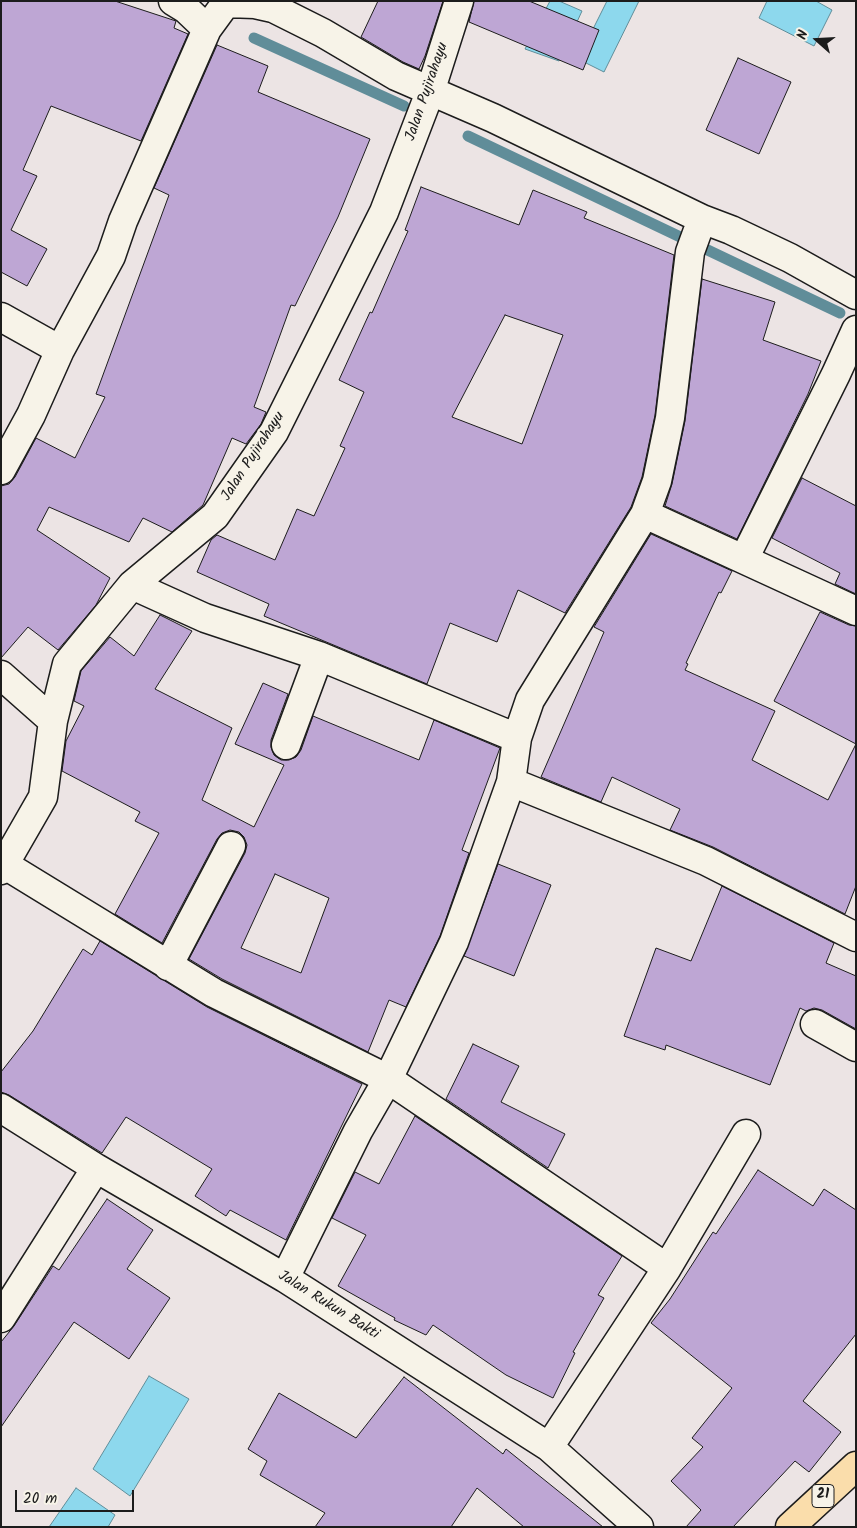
<!DOCTYPE html>
<html>
<head>
<meta charset="utf-8">
<style>
	body { margin:0 }
	#map { position:relative; width:857px; height:1528px; overflow:hidden; background:#ece4e4; font-family:Kalam,sans-serif }
	canvas { display:block }
	.frame { position:absolute; inset:0; border:2px solid #1c1c1c; pointer-events:none }
	.north { position:absolute; left:792px; top:15px; width:50px; height:50px; -webkit-text-stroke:4px #f7f3e8; paint-order:stroke; rotate:289deg; font-size:14px; font-weight:700; line-height:20px; text-align:center; color:#1c1c1c }
	.north::after { content:''; display:block; margin:auto; width:18px; height:22px; background:#1c1c1c; clip-path:polygon(50% 0,100% 100%,50% 72%,0 100%) }
	.scale { position:absolute; left:15px; top:1490px; width:119px; height:22px; box-sizing:border-box; border:2px solid #1c1c1c; border-top:0; padding-left:6px; font-size:15px; line-height:18px; white-space:nowrap; color:#1c1c1c; -webkit-text-stroke:4px #f7f3e8; paint-order:stroke }
</style>
</head>
<body>
<div id="map">
<canvas width="857" height="1528"></canvas>
<div class="frame"></div>
<div class="north">N</div>
<div class="scale">20 m</div>
</div>
<script>
const c = document.querySelector('canvas').getContext('2d');
c.lineJoin = 'round';
function fill(path, color) {
  c.fillStyle = color;
  c.fill(path, 'evenodd');
}
function poly(rows) {
  const path = new Path2D();
  for (const r of rows) {
    path.moveTo(r[0], r[1]);
    for (let i = 2; i < r.length; i += 2) path.lineTo(r[i], r[i + 1]);
  }
  return path;
}
function stroke(path, color, width, dash) {
  c.strokeStyle = color;
  c.lineWidth = width;
  c.lineCap = dash ? 'butt' : 'round';
  c.setLineDash(dash || []);
  c.stroke(path);
}
function drawText(font, color, halo, rows, align = 'center') {
  c.font = font + ' Kalam,sans-serif';
  c.lineWidth = 4.5;
  c.setLineDash([]);
  c.textBaseline = 'middle';
  c.strokeStyle = halo;
  c.fillStyle = color;
  for (const [text, x, y, turn = 0] of rows) {
    c.save();
    c.translate(x, y);
    c.rotate((+turn || 0) * Math.PI / 180);
    c.textAlign = isNaN(turn) ? turn : align;
    if (halo) c.strokeText(text, 0, 0);
    c.fillText(text, 0, 0);
    c.restore();
  }
}
const water = poly([
	[550,1,559,1,582,11,559,61,525,49,550,1],
	[607,1,639,1,604,72,578,59,607,1],
	[767,1,816,1,832,10,814,46,759,18,767,1],
	[149,1376,189,1399,130,1496,93,1469,149,1376],
	[76,1488,115,1515,108,1527,49,1527,76,1488]
]);
const stream = poly([
	[254,38,404,106],
	[468,136,840,313]
]);
const building = poly([
	[1,1,115,1,176,21,174,28,188,34,141,141,51,106,23,170,37,176,11,230,47,249,27,286,1,272,1,1],
	[378,1,443,1,425,56,419,69,403,62,361,37,378,1],
	[474,1,529,1,599,30,583,70,469,22,474,1],
	[217,45,268,66,258,92,370,139,338,217,295,306,291,305,254,407,266,412,261,424,246,444,232,438,203,505,172,532,143,518,129,542,49,507,37,530,110,578,96,605,58,650,28,627,1,658,1,486,9,484,15,477,36,438,75,458,105,397,96,394,169,195,154,188,217,45],
	[738,58,791,82,759,154,706,130,738,58],
	[421,187,519,225,533,190,587,212,584,218,674,255,655,415,642,477,631,507,565,613,518,590,497,642,450,623,427,684,264,616,269,604,197,572,211,540,217,535,275,560,297,509,314,516,345,448,340,446,364,392,339,380,370,312,372,313,408,231,405,230,421,187],
	[505,315,563,335,522,444,452,417,505,315],
	[702,279,775,302,763,340,821,361,808,394,737,539,665,506,672,484,685,421,702,279],
	[802,478,856,506,856,594,835,584,840,573,772,538,802,478],
	[651,534,732,571,721,593,719,592,686,663,688,664,685,670,775,711,752,760,828,800,856,744,774,701,820,612,849,625,856,626,856,886,845,914,713,847,670,830,680,809,612,777,601,802,541,777,604,632,594,627,651,534],
	[160,615,192,631,155,689,232,728,202,800,254,827,284,765,235,744,263,683,288,694,271,740,271,747,274,755,281,760,289,760,296,757,301,750,313,716,419,760,434,720,500,748,462,850,469,853,440,936,406,1007,389,1000,368,1052,222,979,189,959,245,853,247,845,244,837,239,832,230,830,222,833,217,839,162,943,115,914,159,833,135,821,140,812,62,771,66,741,84,706,74,701,81,671,110,637,134,656,160,615],
	[275,874,329,898,301,973,241,948,275,874],
	[498,864,551,885,514,976,464,956,498,864],
	[722,886,834,943,826,963,856,976,856,1029,822,1010,814,1008,806,1011,800,1008,770,1085,666,1045,665,1050,624,1036,656,948,691,961,722,886],
	[100,941,207,1007,362,1084,286,1240,230,1210,226,1216,195,1196,212,1169,126,1117,102,1153,9,1095,1,1092,1,1072,33,1031,83,949,92,955,100,941],
	[473,1044,519,1066,501,1102,565,1134,548,1168,446,1099,473,1044],
	[415,1116,622,1256,598,1295,604,1298,573,1352,575,1353,553,1398,506,1375,433,1325,426,1335,394,1320,395,1318,338,1286,366,1235,332,1218,355,1172,379,1184,415,1116],
	[758,1170,813,1206,824,1189,856,1210,856,1334,803,1401,841,1432,809,1472,795,1461,733,1527,686,1527,701,1510,671,1481,703,1447,692,1438,732,1388,651,1323,670,1299,713,1232,716,1234,758,1170],
	[107,1199,153,1230,127,1269,170,1298,129,1359,74,1322,1,1427,1,1342,14,1326,53,1266,59,1270,107,1199],
	[404,1377,503,1454,506,1449,603,1527,524,1527,477,1488,451,1527,315,1527,325,1513,260,1475,267,1461,248,1449,279,1393,356,1438,404,1377]
]);
const minor = poly([
	[173,1,186,9,207,29],
	[856,295,790,258,731,230,702,219,690,252,670,418,657,481,645,514,530,700,517,738,511,782,706,861,856,937],
	[1,317,60,350],
	[1,470,31,415,60,350,111,256,123,221,207,29,226,3,255,4,273,8,323,33,396,76,493,118,702,219],
	[645,514,856,611],
	[744,559,836,374,856,330],
	[132,585,205,618,319,656,517,738],
	[1,675,53,721],
	[286,745,319,656],
	[5,865,214,993,388,1079,667,1268],
	[1,870,43,797,53,721,67,664,132,585,215,516,274,432,384,212,430,92,459,1],
	[168,966,231,846],
	[815,1024,856,1047],
	[1,1108,96,1168,285,1278,549,1447,639,1527],
	[285,1278,358,1131,388,1079,454,942,511,782],
	[1,1318,96,1168],
	[549,1447,667,1268,746,1134]
]);
const trunk = poly([
	[790,1527,856,1466]
]);
const shields = [
	[823,1496,22]
];
const shieldNames = [
	["21",823,1496]
];
const streetNames = [
	["Jalan Pujirahayu",428,92,-71],
	["Jalan Pujirahayu",254,457,-57],
	["Jalan Rukun Bakti",328,1306,32]
];
fill(water, '#8dd8ed');
stroke(water, '#608d99', 1);
stroke(stream, '#608d99', 11);
fill(building, '#bea6d4');
stroke(building, '#1c1c1c', 1);
stroke(minor, '#1c1c1c', 31);
stroke(trunk, '#1c1c1c', 31);
stroke(minor, '#f7f3e8', 28);
stroke(trunk, '#faddab', 28);
for (const [x, y, w] of shields) {
  const box = new Path2D();
  box.roundRect(x - w / 2, y - 11.5, w, 23, 4);
  c.fillStyle = '#f7f3e8';
  c.fill(box);
  stroke(box, '#1c1c1c', 1);
}
drawText('bold 14px', '#1c1c1c', null, shieldNames);
drawText('15px', '#1c1c1c', '#f7f3e8', streetNames);
</script>
</body>
</html>
